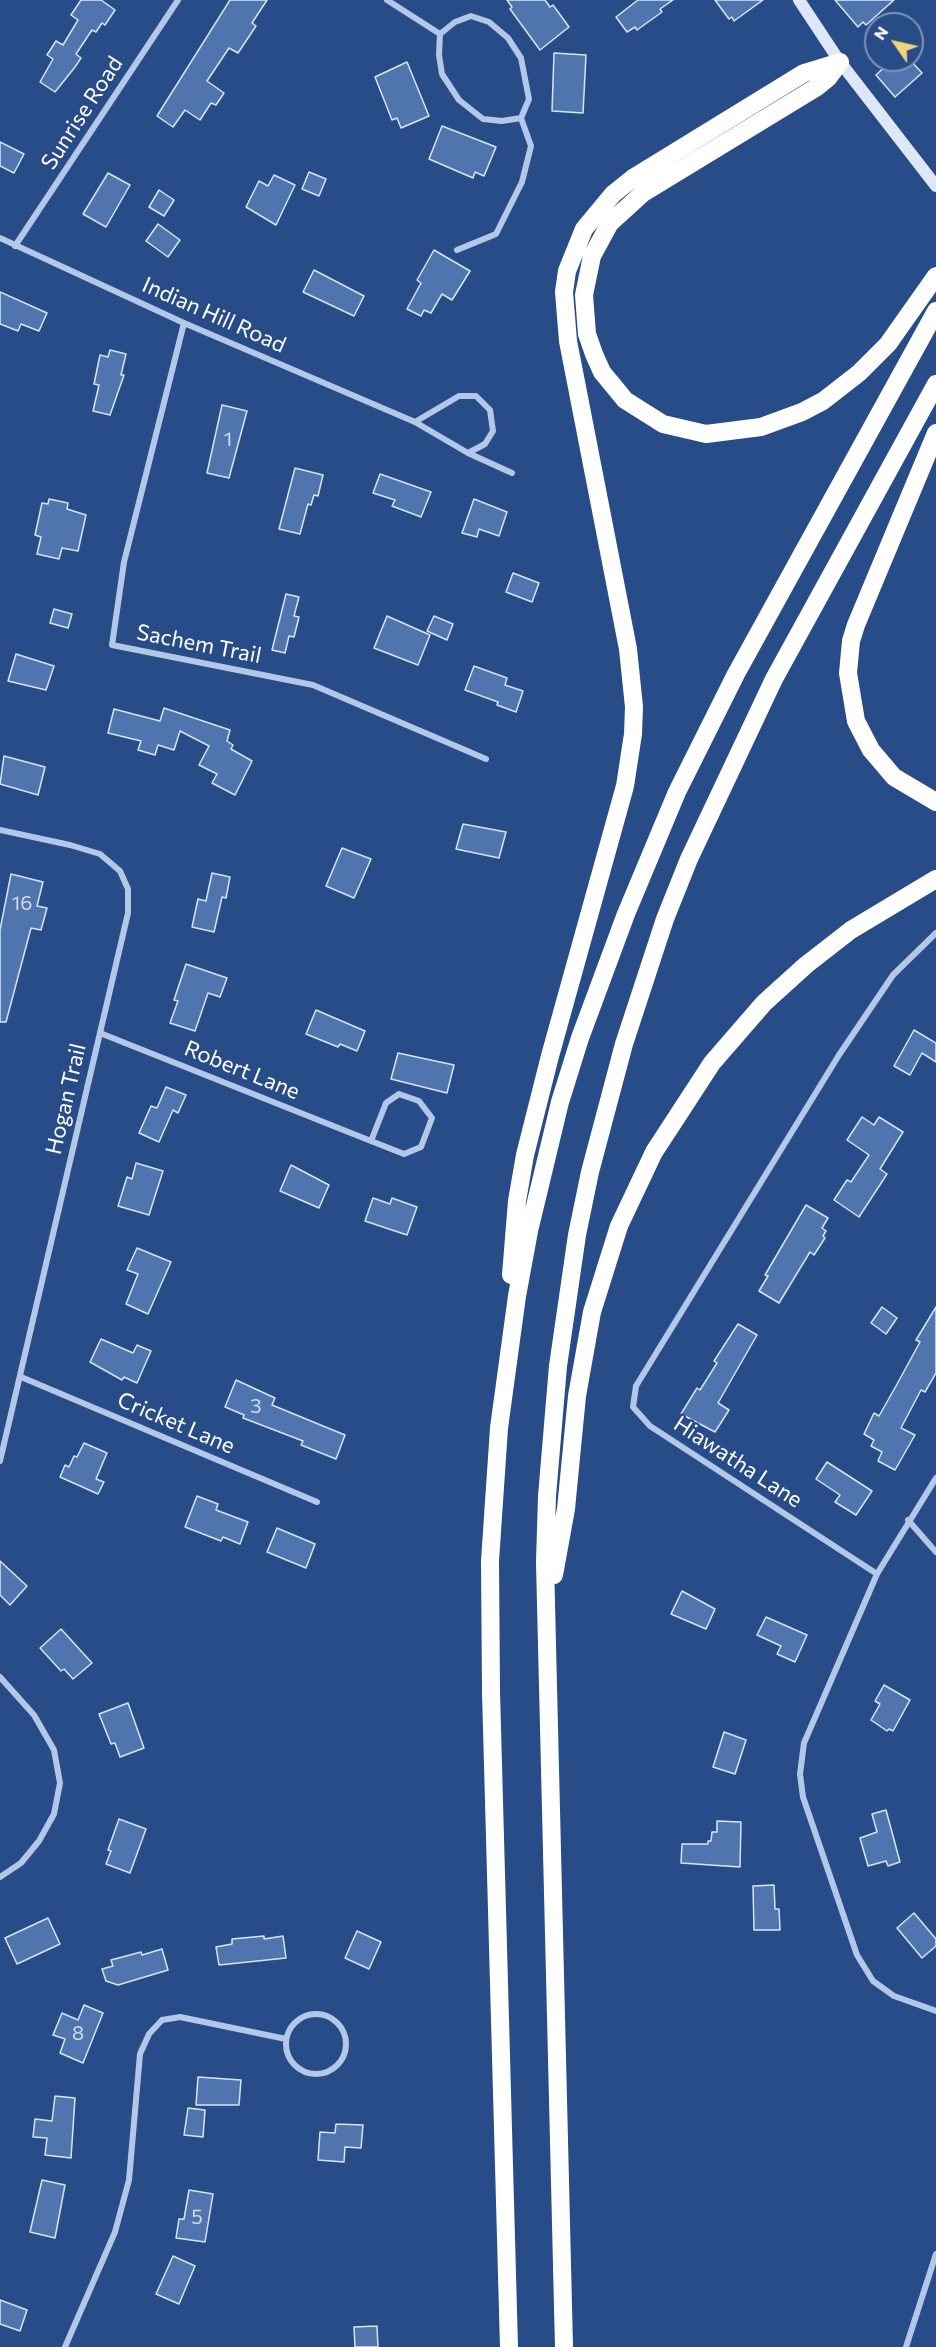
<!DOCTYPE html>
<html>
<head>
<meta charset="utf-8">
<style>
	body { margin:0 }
	#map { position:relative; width:936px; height:2347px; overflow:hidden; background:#284c87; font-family:Commissioner,sans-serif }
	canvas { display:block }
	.north { position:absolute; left:864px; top:12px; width:60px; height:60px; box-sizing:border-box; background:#284c87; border:2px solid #7e94b7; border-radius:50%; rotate:304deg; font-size:16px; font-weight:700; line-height:24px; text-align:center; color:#fff }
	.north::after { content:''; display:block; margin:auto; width:21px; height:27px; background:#f0d47a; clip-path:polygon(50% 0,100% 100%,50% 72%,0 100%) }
</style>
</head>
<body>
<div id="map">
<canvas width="936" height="2347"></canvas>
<div class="north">N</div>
</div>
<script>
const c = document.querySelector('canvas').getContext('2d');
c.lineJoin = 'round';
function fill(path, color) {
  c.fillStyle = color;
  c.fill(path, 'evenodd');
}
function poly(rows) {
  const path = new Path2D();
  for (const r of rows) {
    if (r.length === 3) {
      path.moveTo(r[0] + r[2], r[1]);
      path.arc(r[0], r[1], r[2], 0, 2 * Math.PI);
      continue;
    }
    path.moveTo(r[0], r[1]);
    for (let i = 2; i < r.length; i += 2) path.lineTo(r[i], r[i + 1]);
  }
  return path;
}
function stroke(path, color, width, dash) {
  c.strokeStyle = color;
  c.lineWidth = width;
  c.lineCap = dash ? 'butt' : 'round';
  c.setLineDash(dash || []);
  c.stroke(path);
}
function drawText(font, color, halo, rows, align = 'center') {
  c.font = font + ' Commissioner,sans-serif';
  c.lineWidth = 4.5;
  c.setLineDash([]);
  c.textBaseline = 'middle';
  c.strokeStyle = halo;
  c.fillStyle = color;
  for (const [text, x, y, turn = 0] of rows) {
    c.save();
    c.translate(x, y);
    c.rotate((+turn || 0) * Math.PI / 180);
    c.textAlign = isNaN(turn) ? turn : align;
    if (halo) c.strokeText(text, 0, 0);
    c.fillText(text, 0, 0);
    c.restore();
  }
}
const building = poly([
	[81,0,101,0,115,10,105,25,102,23,96,32,92,30,76,54,81,58,75,67,55,92,40,82,53,59,47,55,56,41,63,45,78,20,71,15,81,0],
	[230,0,267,0,252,23,256,26,238,53,229,48,207,81,224,93,216,105,211,103,200,120,185,110,173,127,157,116,230,0],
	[507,0,545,0,550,7,553,5,569,27,540,50,510,9,512,7,507,0],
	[638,0,673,0,660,9,662,12,637,30,635,27,627,32,616,17,638,0],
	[715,0,763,0,734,21,732,17,729,19,715,0],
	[835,0,894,0,866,25,863,22,858,27,835,0],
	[554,53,586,55,583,113,552,111,554,53],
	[892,60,910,60,922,73,895,97,876,75,892,60],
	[407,62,429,116,401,128,397,118,392,120,375,77,407,62],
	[442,126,496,147,484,176,475,172,473,178,429,159,442,126],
	[0,142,24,154,14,173,0,166,0,142],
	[309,172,326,179,319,196,302,189,309,172],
	[108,173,130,185,106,227,83,214,108,173],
	[274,175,295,185,276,225,246,207,259,181,268,186,274,175],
	[159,190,174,200,164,216,149,207,159,190],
	[158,224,180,240,168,257,146,241,158,224],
	[434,250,470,271,452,300,442,294,431,313,424,310,421,316,407,309,421,283,417,280,434,250],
	[314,270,364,296,354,316,303,292,314,270],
	[0,292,47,313,39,331,21,324,18,331,0,324,0,292],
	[110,350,126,354,121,375,124,375,110,415,93,411,99,385,94,384,100,355,108,357,110,350],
	[222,405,247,411,229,478,207,473,222,405],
	[295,468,323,475,318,496,314,495,311,505,308,504,300,534,279,529,295,468],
	[380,474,431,492,421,517,392,506,395,500,373,493,380,474],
	[49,499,68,503,67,509,86,515,78,551,62,548,59,559,37,554,41,537,35,535,42,503,48,504,49,499],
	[474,499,507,512,499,536,479,529,477,537,462,533,474,499],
	[513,573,539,583,532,602,506,592,513,573],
	[286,594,299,597,294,616,299,617,294,637,289,636,285,653,272,650,286,594],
	[54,609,72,614,68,628,50,623,54,609],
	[387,616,430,635,418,665,374,648,387,616],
	[434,616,453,624,447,640,427,631,434,616],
	[16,654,54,666,46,690,8,681,16,654],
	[474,666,507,678,505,685,523,691,516,712,497,705,498,702,465,690,474,666],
	[164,708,230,730,227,741,233,745,231,749,252,761,235,795,212,783,217,774,199,765,209,746,180,731,174,750,158,745,155,755,138,750,141,741,108,733,114,709,160,721,164,708],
	[4,756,45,767,38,795,0,784,4,756],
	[463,824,506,832,499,858,456,849,463,824],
	[342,848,371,859,354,898,326,886,342,848],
	[212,873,230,877,226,898,222,897,214,932,192,927,198,899,206,901,212,873],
	[11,874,43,882,37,906,47,908,41,930,31,928,6,1022,0,1022,0,930,11,874],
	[186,964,227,978,220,997,208,993,195,1031,170,1023,178,1001,174,1000,186,964],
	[316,1010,365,1031,357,1051,340,1044,338,1047,306,1034,316,1010],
	[914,1030,936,1043,936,1062,922,1053,910,1075,894,1066,914,1030],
	[398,1053,454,1065,447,1093,391,1079,398,1053],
	[166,1087,186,1095,178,1113,173,1110,159,1142,139,1133,151,1106,157,1108,166,1087],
	[862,1117,874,1125,879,1117,903,1132,880,1169,887,1174,859,1217,834,1200,847,1180,851,1182,869,1155,847,1140,862,1117],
	[136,1163,163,1171,149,1215,118,1206,127,1177,132,1179,136,1163],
	[291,1165,329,1185,319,1208,280,1191,291,1165],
	[373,1198,390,1204,392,1198,417,1207,407,1235,365,1221,373,1198],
	[806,1205,828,1218,822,1228,826,1231,823,1236,825,1238,814,1255,810,1252,779,1303,759,1291,768,1276,765,1275,806,1205],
	[137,1248,171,1262,148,1314,126,1304,138,1274,127,1270,137,1248],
	[882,1307,897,1318,886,1334,871,1323,882,1307],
	[936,1307,936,1373,925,1392,921,1390,901,1428,915,1435,895,1470,878,1461,882,1452,871,1446,874,1440,864,1434,874,1413,879,1416,896,1386,920,1342,916,1340,936,1307],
	[738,1324,757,1335,718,1403,729,1410,715,1432,681,1414,697,1388,700,1390,717,1363,714,1361,738,1324],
	[101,1339,133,1353,137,1345,151,1351,137,1383,124,1377,122,1380,90,1362,101,1339],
	[236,1380,275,1398,272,1405,345,1435,336,1459,301,1445,303,1441,243,1418,244,1415,225,1407,236,1380],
	[84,1443,107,1453,96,1479,104,1482,98,1494,60,1477,65,1465,69,1467,74,1456,77,1457,84,1443],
	[827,1462,872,1491,856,1515,835,1502,840,1495,816,1479,827,1462],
	[197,1496,218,1504,216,1510,248,1522,240,1544,223,1537,221,1541,185,1527,197,1496],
	[277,1528,315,1544,306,1568,267,1552,277,1528],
	[0,1561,27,1586,10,1605,0,1595,0,1561],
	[682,1591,715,1609,706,1629,671,1614,682,1591],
	[766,1617,807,1635,795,1662,777,1654,781,1646,757,1635,766,1617],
	[61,1629,92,1663,73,1679,64,1669,61,1671,40,1648,61,1629],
	[884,1685,910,1700,893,1731,889,1729,887,1731,871,1720,880,1704,875,1701,884,1685],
	[128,1703,144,1748,120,1757,115,1743,111,1744,99,1714,128,1703],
	[724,1732,746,1740,735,1774,713,1767,724,1732],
	[886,1810,900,1862,888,1866,886,1861,868,1866,860,1838,877,1832,872,1814,886,1810],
	[119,1819,146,1829,130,1873,106,1864,111,1851,108,1850,119,1819],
	[717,1821,741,1822,740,1867,681,1863,682,1844,708,1844,708,1841,711,1841,712,1832,717,1832,717,1821],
	[774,1885,775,1909,779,1909,780,1930,754,1930,753,1886,774,1885],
	[914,1913,936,1939,936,1946,922,1958,897,1928,914,1913],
	[48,1918,60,1944,17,1964,5,1938,48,1918],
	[357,1931,381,1942,369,1969,345,1958,357,1931],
	[264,1936,264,1939,283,1936,286,1958,219,1965,216,1947,232,1944,232,1939,264,1936],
	[162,1949,168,1970,118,1985,106,1981,102,1969,113,1966,111,1960,141,1952,142,1955,162,1949],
	[84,2005,103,2013,83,2063,60,2053,65,2039,53,2035,62,2013,78,2020,84,2005],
	[198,2077,241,2080,239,2105,196,2105,198,2077],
	[55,2096,75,2098,71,2158,45,2155,47,2138,33,2137,35,2119,52,2121,55,2096],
	[188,2108,205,2110,203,2137,184,2135,188,2108],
	[336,2124,363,2125,361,2148,345,2147,344,2162,318,2160,320,2132,335,2133,336,2124],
	[42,2180,65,2185,55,2238,30,2232,42,2180],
	[189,2190,213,2194,205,2242,176,2238,179,2219,184,2219,189,2190],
	[173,2256,195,2266,179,2304,156,2294,173,2256],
	[0,2300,27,2310,20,2331,0,2324,0,2300],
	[377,2326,378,2347,355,2347,354,2327,377,2326]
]);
const minor = poly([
	[387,0,440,34,455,22,471,16,489,22,508,38,521,58,529,99,521,118,502,121,483,119,459,100,442,74,439,55,440,34],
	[0,238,184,323,415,422,468,453,485,444,493,431,490,410,476,396,459,396,415,422],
	[15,246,178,0],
	[457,250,496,234,522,182,531,146,521,118],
	[184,323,124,562,112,645,313,685,486,759],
	[468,453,512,473],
	[0,830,70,845,100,854,120,871,128,889,128,913,0,1461],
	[100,1033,371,1141,404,1154,421,1147,432,1118,419,1101,399,1094,386,1103,371,1141],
	[21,1377,317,1502],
	[936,1478,877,1574,804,1743,800,1774,803,1797,857,1955,873,1981,894,1996,936,2011],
	[908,1520,936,1552],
	[877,1574,650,1426,633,1407,636,1386,839,1055,893,975,936,933],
	[0,1677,34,1715,54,1750,60,1783,54,1814,39,1841,21,1863,0,1877],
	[316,2044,30],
	[65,2347,115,2232,129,2180,140,2054,149,2034,162,2020,180,2017,286,2039],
	[906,2347,936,2254]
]);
const secondary = poly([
	[799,0,840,62,936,186]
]);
const motorway = poly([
	[840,62,828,78,817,87,643,193,610,223,592,256,584,295,587,334,594,354,602,372,625,400,663,424,706,434,761,427,802,412,823,401,859,373,888,344,936,276],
	[936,433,856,625,851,641,848,673,856,721,871,750,894,777,936,802],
	[511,1275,517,1201,525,1155,550,1056,625,786,633,734,634,707,628,649,568,341,564,292,567,271,584,229,613,194,633,178,804,73,840,62],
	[554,1575,566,1509,577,1396,592,1312,619,1226,654,1152,712,1063,764,1003,806,965,851,930,936,879],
	[509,2347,491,1692,490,1561,499,1428,517,1296,529,1231,560,1102,580,1038,626,914,677,792,736,674,936,311],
	[564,2347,545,1562,547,1496,558,1366,577,1235,590,1172,624,1044,665,919,689,859,774,679,936,384]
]);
const numberNames = [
	["1",228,439],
	["16",22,903],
	["3",256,1406],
	["8",78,2033],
	["5",197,2217]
];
const streetNames = [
	["Sunrise Road",82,113,-57],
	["Indian Hill Road",214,315,24],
	["Sachem Trail",199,644,11],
	["Robert Lane",242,1070,22],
	["Hogan Trail",66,1099,-77],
	["Cricket Lane",176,1423,23],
	["Hiawatha Lane",738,1462,33]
];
fill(building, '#5075ae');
stroke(building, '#d7e4f6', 1.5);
stroke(minor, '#b3c8e8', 6);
stroke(secondary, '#dde7f7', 12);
stroke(motorway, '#fff', 18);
drawText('20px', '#d3dceb', null, numberNames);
drawText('22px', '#fff', '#284c87', streetNames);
</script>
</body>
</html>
